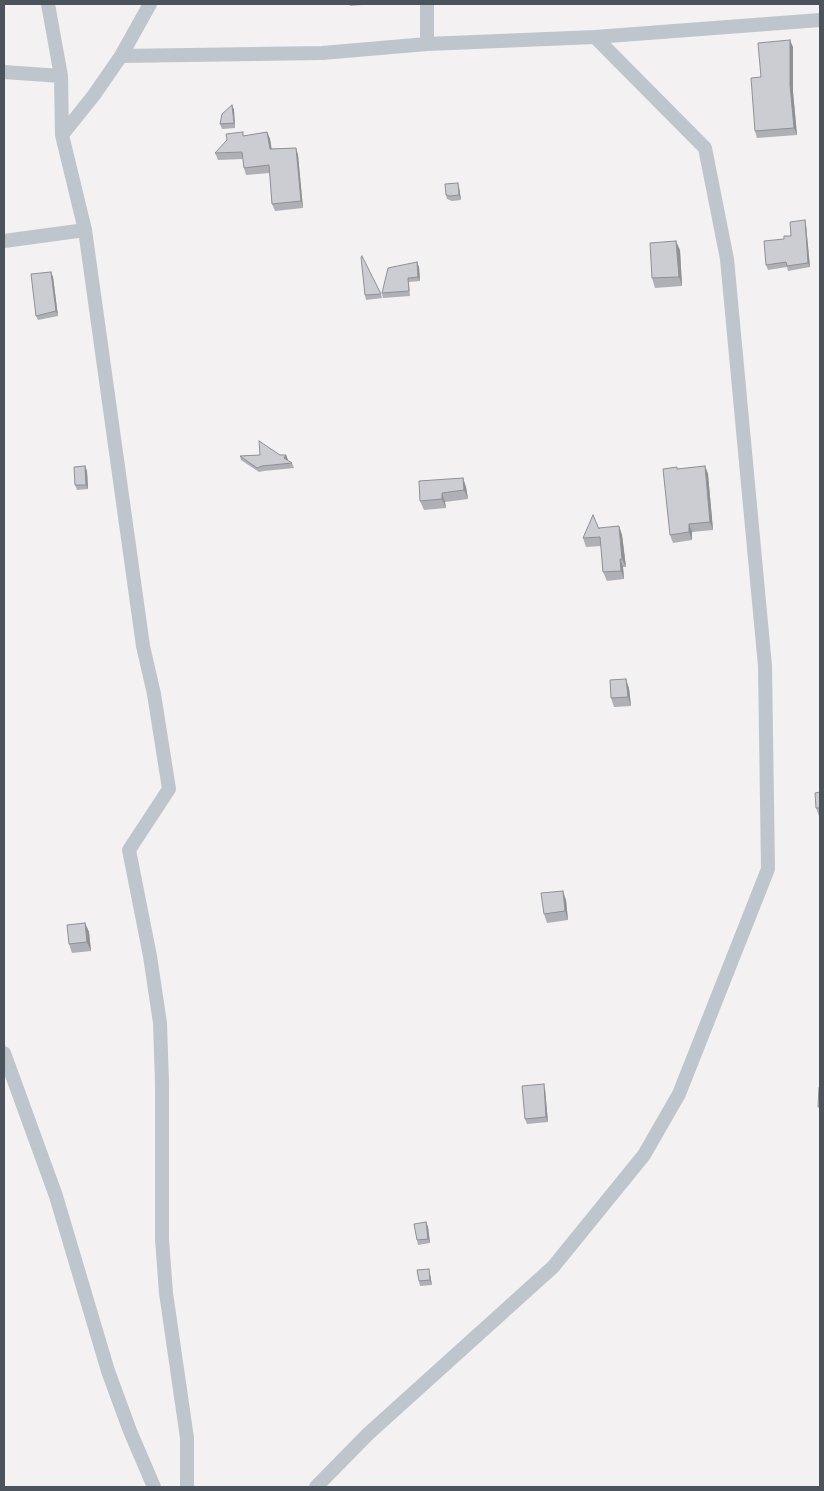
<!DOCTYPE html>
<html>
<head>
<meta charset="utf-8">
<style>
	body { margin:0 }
	#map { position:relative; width:824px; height:1491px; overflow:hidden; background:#f3f1f1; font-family:Signika,sans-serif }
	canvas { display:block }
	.frame { position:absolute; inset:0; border:5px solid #4b545d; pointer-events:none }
</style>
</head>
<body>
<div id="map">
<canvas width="824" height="1491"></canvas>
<div class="frame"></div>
</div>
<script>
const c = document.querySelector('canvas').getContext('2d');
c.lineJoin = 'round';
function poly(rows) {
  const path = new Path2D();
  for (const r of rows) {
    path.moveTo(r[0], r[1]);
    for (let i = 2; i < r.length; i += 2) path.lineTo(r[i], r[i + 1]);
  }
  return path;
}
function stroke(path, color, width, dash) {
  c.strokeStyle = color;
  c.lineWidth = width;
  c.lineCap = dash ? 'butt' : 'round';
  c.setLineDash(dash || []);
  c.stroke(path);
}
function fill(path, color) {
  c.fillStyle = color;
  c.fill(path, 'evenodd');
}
const street = poly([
	[48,4,61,76,62,135,85,230,143,646,154,694,169,789,129,850,150,956,160,1023,162,1083,162,1239,166,1293,187,1438,187,1487],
	[427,44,595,37,820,20],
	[121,56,322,53,427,44,427,4],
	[4,72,61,76],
	[62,135,94,95,121,56,150,4],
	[4,241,85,230],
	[4,1053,56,1196,108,1371,130,1431,154,1487],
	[316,1487,368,1434,553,1267,644,1155,679,1094,768,869,765,666,727,259,705,148,595,37]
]);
const wall = poly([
	[349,4,374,4,350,6],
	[793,47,793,92,797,135,757,138,755,131,761,77],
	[232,105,234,110,235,128,222,129,220,124],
	[267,132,270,139,271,149,296,148,298,155,303,208,275,211,272,204,270,173,246,175,244,168,243,159,218,160,215,153,244,136],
	[459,187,461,200,452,201,447,199,446,195],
	[805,220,806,225,810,267,788,271,787,267,768,270,766,265,784,239,791,236],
	[680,250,682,286,655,288,652,278],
	[417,262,419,267,420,281,409,282,410,296,383,298,382,293],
	[51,272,53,277,58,316,38,320,36,316],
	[381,294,382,298,366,300,365,295],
	[286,455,288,460,287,460,292,463,294,468,264,471,259,472,241,460,240,456],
	[85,466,87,471,88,489,77,490,75,485],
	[705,466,708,474,713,530,692,532,692,540,673,543,670,535,678,469],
	[463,478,466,487,468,499,445,502,446,508,424,510,420,501],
	[619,526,622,535,626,567,623,567,624,579,607,581,603,572,601,546,586,547,583,538,599,529],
	[629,688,631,706,614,707,611,698],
	[820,792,820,816,819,816,816,808],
	[566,900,568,920,547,923,544,914],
	[85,923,89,932,91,951,72,953,69,944],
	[545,1089,548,1122,527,1124,525,1119],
	[426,1222,428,1227,430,1243,418,1245,417,1240],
	[430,1274,432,1285,420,1286,419,1281]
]);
const shadedWall = poly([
	[790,40,793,47,793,92,797,135,794,128,790,85],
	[232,105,234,110,235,128,234,123],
	[267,132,270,139,273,156,270,149],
	[296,148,298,155,303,208,301,201],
	[458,183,459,187,461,200,459,195],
	[805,220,806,225,810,267,808,263],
	[676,241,680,250,682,286,679,277],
	[417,262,419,267,420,281,418,277],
	[51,272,53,277,58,316,56,311],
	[286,455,288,460,285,462,284,458],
	[85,466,87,471,88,489,86,485],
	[705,466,708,474,713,530,710,522],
	[463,478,466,487,468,499,464,490],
	[442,493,445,502,446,508,442,499],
	[689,524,692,532,692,540,689,532],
	[619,526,622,535,626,567,622,559],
	[620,559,623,567,624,579,621,571],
	[626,679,629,688,631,706,628,697],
	[563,891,566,900,568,920,565,911],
	[85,923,89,932,91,951,87,942],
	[544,1084,545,1089,548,1122,546,1117],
	[426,1222,428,1227,430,1243,428,1239],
	[429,1269,430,1274,432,1285,430,1280]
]);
const building = poly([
	[790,40,790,85,794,128,755,131,751,78,761,77,758,43,790,40],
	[232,105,234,123,220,124,222,114,232,105],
	[243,132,243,136,267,132,270,149,296,148,301,201,272,204,269,165,244,168,242,152,215,153,227,140,226,134,243,132],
	[458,183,459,195,450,196,446,195,445,184,458,183],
	[805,220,808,263,787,266,786,262,766,265,764,241,784,239,784,236,791,236,790,222,805,220],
	[676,241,679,277,652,278,650,243,676,241],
	[362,256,381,294,365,295,361,257,362,256],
	[417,262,418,277,408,278,409,291,382,293,388,268,417,262],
	[51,272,56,311,36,316,31,274,51,272],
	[259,441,280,455,286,455,284,458,292,463,262,466,257,468,240,456,260,455,259,441],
	[85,466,86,485,75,485,74,467,85,466],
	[705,466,710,522,689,524,689,532,670,535,663,469,677,467,677,469,705,466],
	[463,478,464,490,442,493,442,499,420,501,419,481,463,478],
	[593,515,599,529,599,528,619,526,622,559,620,559,621,571,603,572,600,537,583,538,593,515],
	[626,679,628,697,611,698,610,680,626,679],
	[820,792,820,808,816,808,815,793,820,792],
	[563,891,565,911,544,914,541,893,563,891],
	[85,923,87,942,69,944,67,925,85,923],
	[544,1084,546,1117,525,1119,522,1086,544,1084],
	[819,1088,820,1088,820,1107,818,1107,819,1088],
	[426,1222,428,1239,417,1240,414,1224,426,1222],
	[429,1269,430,1280,419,1281,417,1270,429,1269]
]);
stroke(street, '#bfc5cc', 14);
fill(wall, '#afb0b5');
fill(shadedWall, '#8f9094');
fill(building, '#cccdd3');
stroke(building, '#8f9094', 1);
</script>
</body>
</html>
